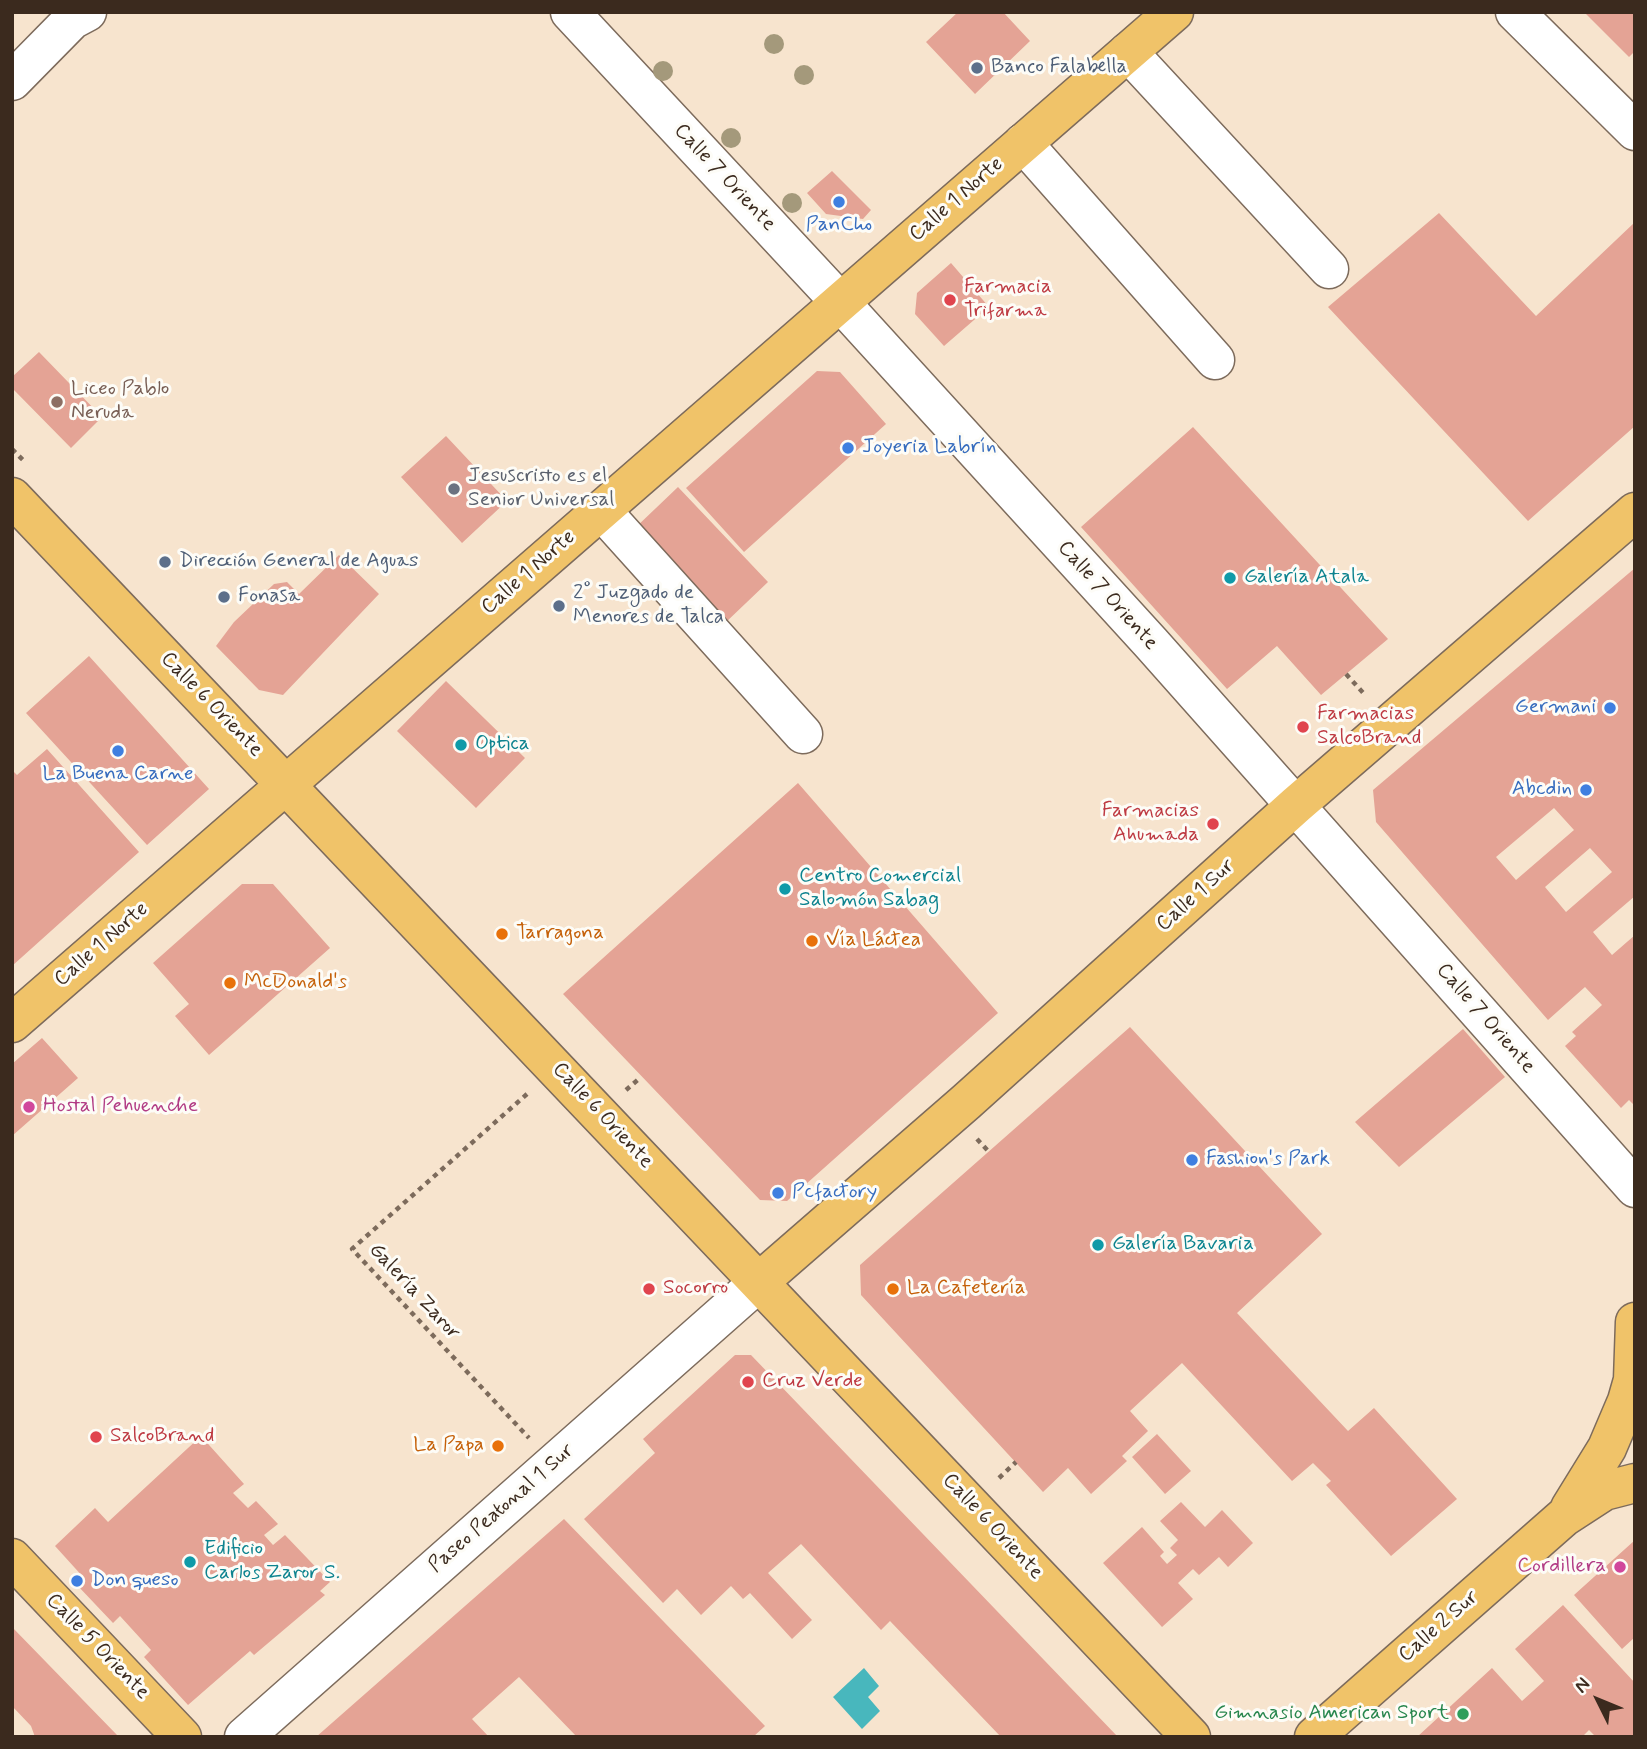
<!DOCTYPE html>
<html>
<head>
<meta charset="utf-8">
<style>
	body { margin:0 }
	#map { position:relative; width:1647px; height:1749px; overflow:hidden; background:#f7e4ce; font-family:Mynerve,sans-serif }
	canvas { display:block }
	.frame { position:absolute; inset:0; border:14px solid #3b2a1e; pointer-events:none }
	.north { position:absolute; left:1563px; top:1665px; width:70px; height:70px; -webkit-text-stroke:5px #fdfcf7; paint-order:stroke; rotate:313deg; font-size:19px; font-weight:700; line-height:28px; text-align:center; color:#3b2a1e }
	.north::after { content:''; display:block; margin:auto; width:24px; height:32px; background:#3b2a1e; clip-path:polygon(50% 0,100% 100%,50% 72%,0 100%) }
</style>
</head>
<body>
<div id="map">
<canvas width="1647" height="1749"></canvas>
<div class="frame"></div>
<div class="north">N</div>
</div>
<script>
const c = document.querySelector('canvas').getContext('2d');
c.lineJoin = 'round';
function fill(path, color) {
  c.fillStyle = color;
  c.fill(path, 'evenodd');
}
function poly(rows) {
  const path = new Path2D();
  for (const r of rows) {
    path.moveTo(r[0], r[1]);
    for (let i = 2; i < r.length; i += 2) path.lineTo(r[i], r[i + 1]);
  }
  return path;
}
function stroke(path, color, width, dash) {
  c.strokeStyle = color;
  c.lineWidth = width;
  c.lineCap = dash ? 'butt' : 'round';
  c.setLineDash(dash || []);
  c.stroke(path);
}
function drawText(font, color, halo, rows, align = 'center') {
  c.font = font + ' Mynerve,sans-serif';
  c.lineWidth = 6;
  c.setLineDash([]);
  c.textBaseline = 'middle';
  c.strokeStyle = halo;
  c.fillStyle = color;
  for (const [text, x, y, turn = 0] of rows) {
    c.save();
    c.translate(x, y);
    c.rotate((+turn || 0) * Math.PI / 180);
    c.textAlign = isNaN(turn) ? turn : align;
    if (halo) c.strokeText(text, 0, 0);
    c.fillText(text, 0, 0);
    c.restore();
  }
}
const water = poly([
	[864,1668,879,1686,868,1697,880,1711,862,1729,833,1697]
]);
const building = poly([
	[958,12,1003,12,1030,41,975,94,926,42],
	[1584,12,1635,12,1635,51,1629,57],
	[832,171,871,210,863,219,826,214,807,193],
	[1439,213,1536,316,1635,222,1635,426,1528,521,1328,307],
	[951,263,989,307,944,346,915,314,917,293],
	[39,352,102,417,71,448,12,388,12,377],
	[817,371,840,372,886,424,744,552,686,488],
	[1193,427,1388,639,1321,695,1277,646,1227,689,1081,527],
	[446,436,507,501,462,543,401,477],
	[678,487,768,582,724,624,634,529],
	[339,555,379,594,283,695,259,690,216,646,234,622,274,584,287,582,299,594],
	[1635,568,1635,896,1593,932,1612,955,1635,935,1635,1106,1629,1100,1621,1108,1565,1046,1576,1036,1572,1032,1602,1005,1585,987,1548,1020,1376,822,1373,790],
	[1554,808,1574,830,1516,880,1496,857],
	[1590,848,1612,872,1566,912,1545,887],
	[89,656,209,789,147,845,26,713],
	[446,681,525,758,476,808,397,731],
	[47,749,139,852,12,966,12,770,17,775],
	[798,783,998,1013,787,1201,760,1200,563,994],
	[242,884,273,884,330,948,209,1055,175,1016,189,1004,153,963],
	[1130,1027,1322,1234,1237,1313,1348,1431,1374,1408,1457,1499,1391,1556,1326,1485,1331,1481,1313,1463,1292,1481,1182,1363,1130,1411,1148,1431,1122,1456,1127,1461,1091,1494,1068,1468,1043,1492,861,1295,860,1265],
	[1463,1029,1505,1077,1399,1167,1355,1122],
	[42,1038,78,1078,12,1136,12,1064],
	[735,1355,751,1355,1118,1737,1001,1737,890,1621,881,1630,801,1544,768,1573,812,1620,792,1639,750,1593,743,1599,731,1586,701,1615,677,1589,663,1603,584,1519,655,1453,643,1439],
	[1157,1434,1191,1471,1165,1494,1132,1457],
	[201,1436,244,1484,233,1493,248,1508,256,1501,278,1524,264,1535,273,1545,285,1535,330,1582,320,1591,325,1595,254,1655,250,1651,188,1705,144,1657,151,1650,120,1616,113,1623,77,1585,84,1578,55,1546,95,1508,108,1522],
	[1181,1502,1205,1527,1222,1510,1253,1543,1228,1567,1219,1557,1199,1575,1193,1569,1178,1583,1193,1599,1162,1627,1103,1563,1142,1527,1164,1552,1160,1556,1167,1564,1177,1555,1170,1548,1178,1540,1160,1521],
	[564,1519,765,1726,753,1737,577,1737,519,1677,472,1719,489,1737,316,1737],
	[1635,1540,1635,1637,1622,1649,1574,1595],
	[1563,1605,1635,1683,1635,1737,1596,1737,1589,1730,1582,1737,1417,1737,1492,1668,1522,1701,1544,1681,1515,1649],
	[12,1627,117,1735,117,1737,35,1737,31,1726,12,1706]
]);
const path = poly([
	[12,449,24,461],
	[1346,674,1366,696],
	[626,1090,641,1077],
	[527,1094,352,1249,529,1438],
	[977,1139,989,1152],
	[999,1478,1016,1462]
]);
const minor = poly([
	[570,12,840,302,1151,643,1635,1188],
	[1515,12,1635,131],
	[1128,52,1329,269],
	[12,81,72,20,87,12],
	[1023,143,1215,360],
	[601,510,803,734],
	[244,1737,759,1282]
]);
const major = poly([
	[12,497,1191,1737],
	[12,1023,1174,12],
	[759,1282,966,1102,1296,805,1635,512],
	[1570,1508,1607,1448,1627,1401,1633,1380,1635,1322],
	[12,1558,182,1737],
	[1314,1737,1564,1517,1604,1491,1635,1483]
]);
const trees = [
	[774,44],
	[663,71],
	[804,75],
	[731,138],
	[792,203]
];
const markers = [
	[977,68,7,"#5c6f8a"],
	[839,202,7,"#3f7fe0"],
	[950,300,7,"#e0444e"],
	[57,402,7,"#8d6e63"],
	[848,448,7,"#3f7fe0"],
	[454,489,7,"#6b7280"],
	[165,562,7,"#5c6f8a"],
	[1230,578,7,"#0f9aa8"],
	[224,597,7,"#5c6f8a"],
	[559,606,7,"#5c6f8a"],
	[1610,708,7,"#3f7fe0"],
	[1303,727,7,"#e0444e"],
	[461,745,7,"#0f9aa8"],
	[118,751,7,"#3f7fe0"],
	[1586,790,7,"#3f7fe0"],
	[1213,824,7,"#e0444e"],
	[785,889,7,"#0f9aa8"],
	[502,934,7,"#e8710a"],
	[812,941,7,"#e8710a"],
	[230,983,7,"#e8710a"],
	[29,1107,7,"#d1479c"],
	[1192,1160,7,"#3f7fe0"],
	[778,1193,7,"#3f7fe0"],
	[1098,1245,7,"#0f9aa8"],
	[649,1289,7,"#e0444e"],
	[893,1289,7,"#e8710a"],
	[748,1382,7,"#e0444e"],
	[96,1437,7,"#e0444e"],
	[498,1446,7,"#e8710a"],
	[190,1562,7,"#0f9aa8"],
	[1620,1567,7,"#d1479c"],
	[77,1581,7,"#3f7fe0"],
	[1463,1714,7,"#2e9e5b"]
];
const serviceNames = [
	["Banco Falabella",991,68],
	["Dirección General de Aguas",179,562],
	["2° Juzgado de",573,594],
	["Menores de Talca",573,618],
	["Fonasa",238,597]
];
const streetNames = [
	["Calle 7 Oriente",724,178,47],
	["Calle 1 Norte",957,200,-41],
	["Calle 1 Norte",529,573,-41],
	["Calle 7 Oriente",1107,596,48],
	["Calle 6 Oriente",211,705,46],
	["Calle 1 Sur",1196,896,-42],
	["Calle 1 Norte",102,945,-41],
	["Calle 7 Oriente",1485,1019,49],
	["Calle 6 Oriente",602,1116,47],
	["Galería Zaror",414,1292,47],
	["Paseo Peatonal 1 Sur",502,1509,-41],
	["Calle 6 Oriente",992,1527,47],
	["Calle 2 Sur",1439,1627,-41],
	["Calle 5 Oriente",97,1647,46]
];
const shopNames = [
	["PanCho",839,226,"center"],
	["Joyeria Labrín",862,448],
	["Germani",1596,708,"right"],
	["La Buena Carne",118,775,"center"],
	["Abcdin",1572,790,"right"],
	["Fashion's Park",1206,1160],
	["Pcfactory",792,1193],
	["Don queso",91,1581]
];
const healthNames = [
	["Farmacia",964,288],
	["Trifarma",964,312],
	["Farmacias",1317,715],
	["SalcoBrand",1317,739],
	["Farmacias",1199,812,"right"],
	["Ahumada",1199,836,"right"],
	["Socorro",663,1289],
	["Cruz Verde",762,1382],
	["SalcoBrand",110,1437]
];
const educationNames = [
	["Liceo Pablo",71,390],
	["Neruda",71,414]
];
const worshipNames = [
	["Jesuscristo es el",468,477],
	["Senior Universal",468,501]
];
const cultureNames = [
	["Galería Atala",1244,578],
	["Optica",475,745],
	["Centro Comercial",799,877],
	["Salomón Sabag",799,901],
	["Galería Bavaria",1112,1245],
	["Edificio",204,1550],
	["Carlos Zaror S.",204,1574]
];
const foodNames = [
	["Tarragona",516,934],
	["Vía Láctea",826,941],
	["McDonald's",244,983],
	["La Cafetería",907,1289],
	["La Papa",484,1446,"right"]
];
const hotelNames = [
	["Hostal Pehuenche",43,1107],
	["Cordillera",1606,1567,"right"]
];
const leisureNames = [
	["Gimnasio American Sport",1449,1714]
];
fill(water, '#48b7bd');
fill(building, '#e4a395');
stroke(minor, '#7d6b5c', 41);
stroke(major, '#7d6b5c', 41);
stroke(path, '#7d6b5c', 4.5, [5, 5]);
stroke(minor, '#fff', 38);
stroke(major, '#f0c369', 38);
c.fillStyle = '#a4997b';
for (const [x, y] of trees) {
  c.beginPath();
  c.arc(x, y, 10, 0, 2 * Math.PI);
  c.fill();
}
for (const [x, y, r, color] of markers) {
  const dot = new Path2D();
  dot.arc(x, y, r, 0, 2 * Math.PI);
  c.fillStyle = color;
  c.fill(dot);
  stroke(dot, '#fdfcf7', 2.5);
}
drawText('21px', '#4e5e75', '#fdfcf7', serviceNames, 'left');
drawText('21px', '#3b2a1e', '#fdfcf7', streetNames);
drawText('21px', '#366cbe', '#fdfcf7', shopNames, 'left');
drawText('21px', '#be3a42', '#fdfcf7', healthNames, 'left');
drawText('21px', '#785e54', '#fdfcf7', educationNames, 'left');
drawText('21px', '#5b616d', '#fdfcf7', worshipNames, 'left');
drawText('21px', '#0d838f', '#fdfcf7', cultureNames, 'left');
drawText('21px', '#c56008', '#fdfcf7', foodNames, 'left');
drawText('21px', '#b23c85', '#fdfcf7', hotelNames, 'left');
drawText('21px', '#27864d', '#fdfcf7', leisureNames, 'right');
</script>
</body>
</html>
